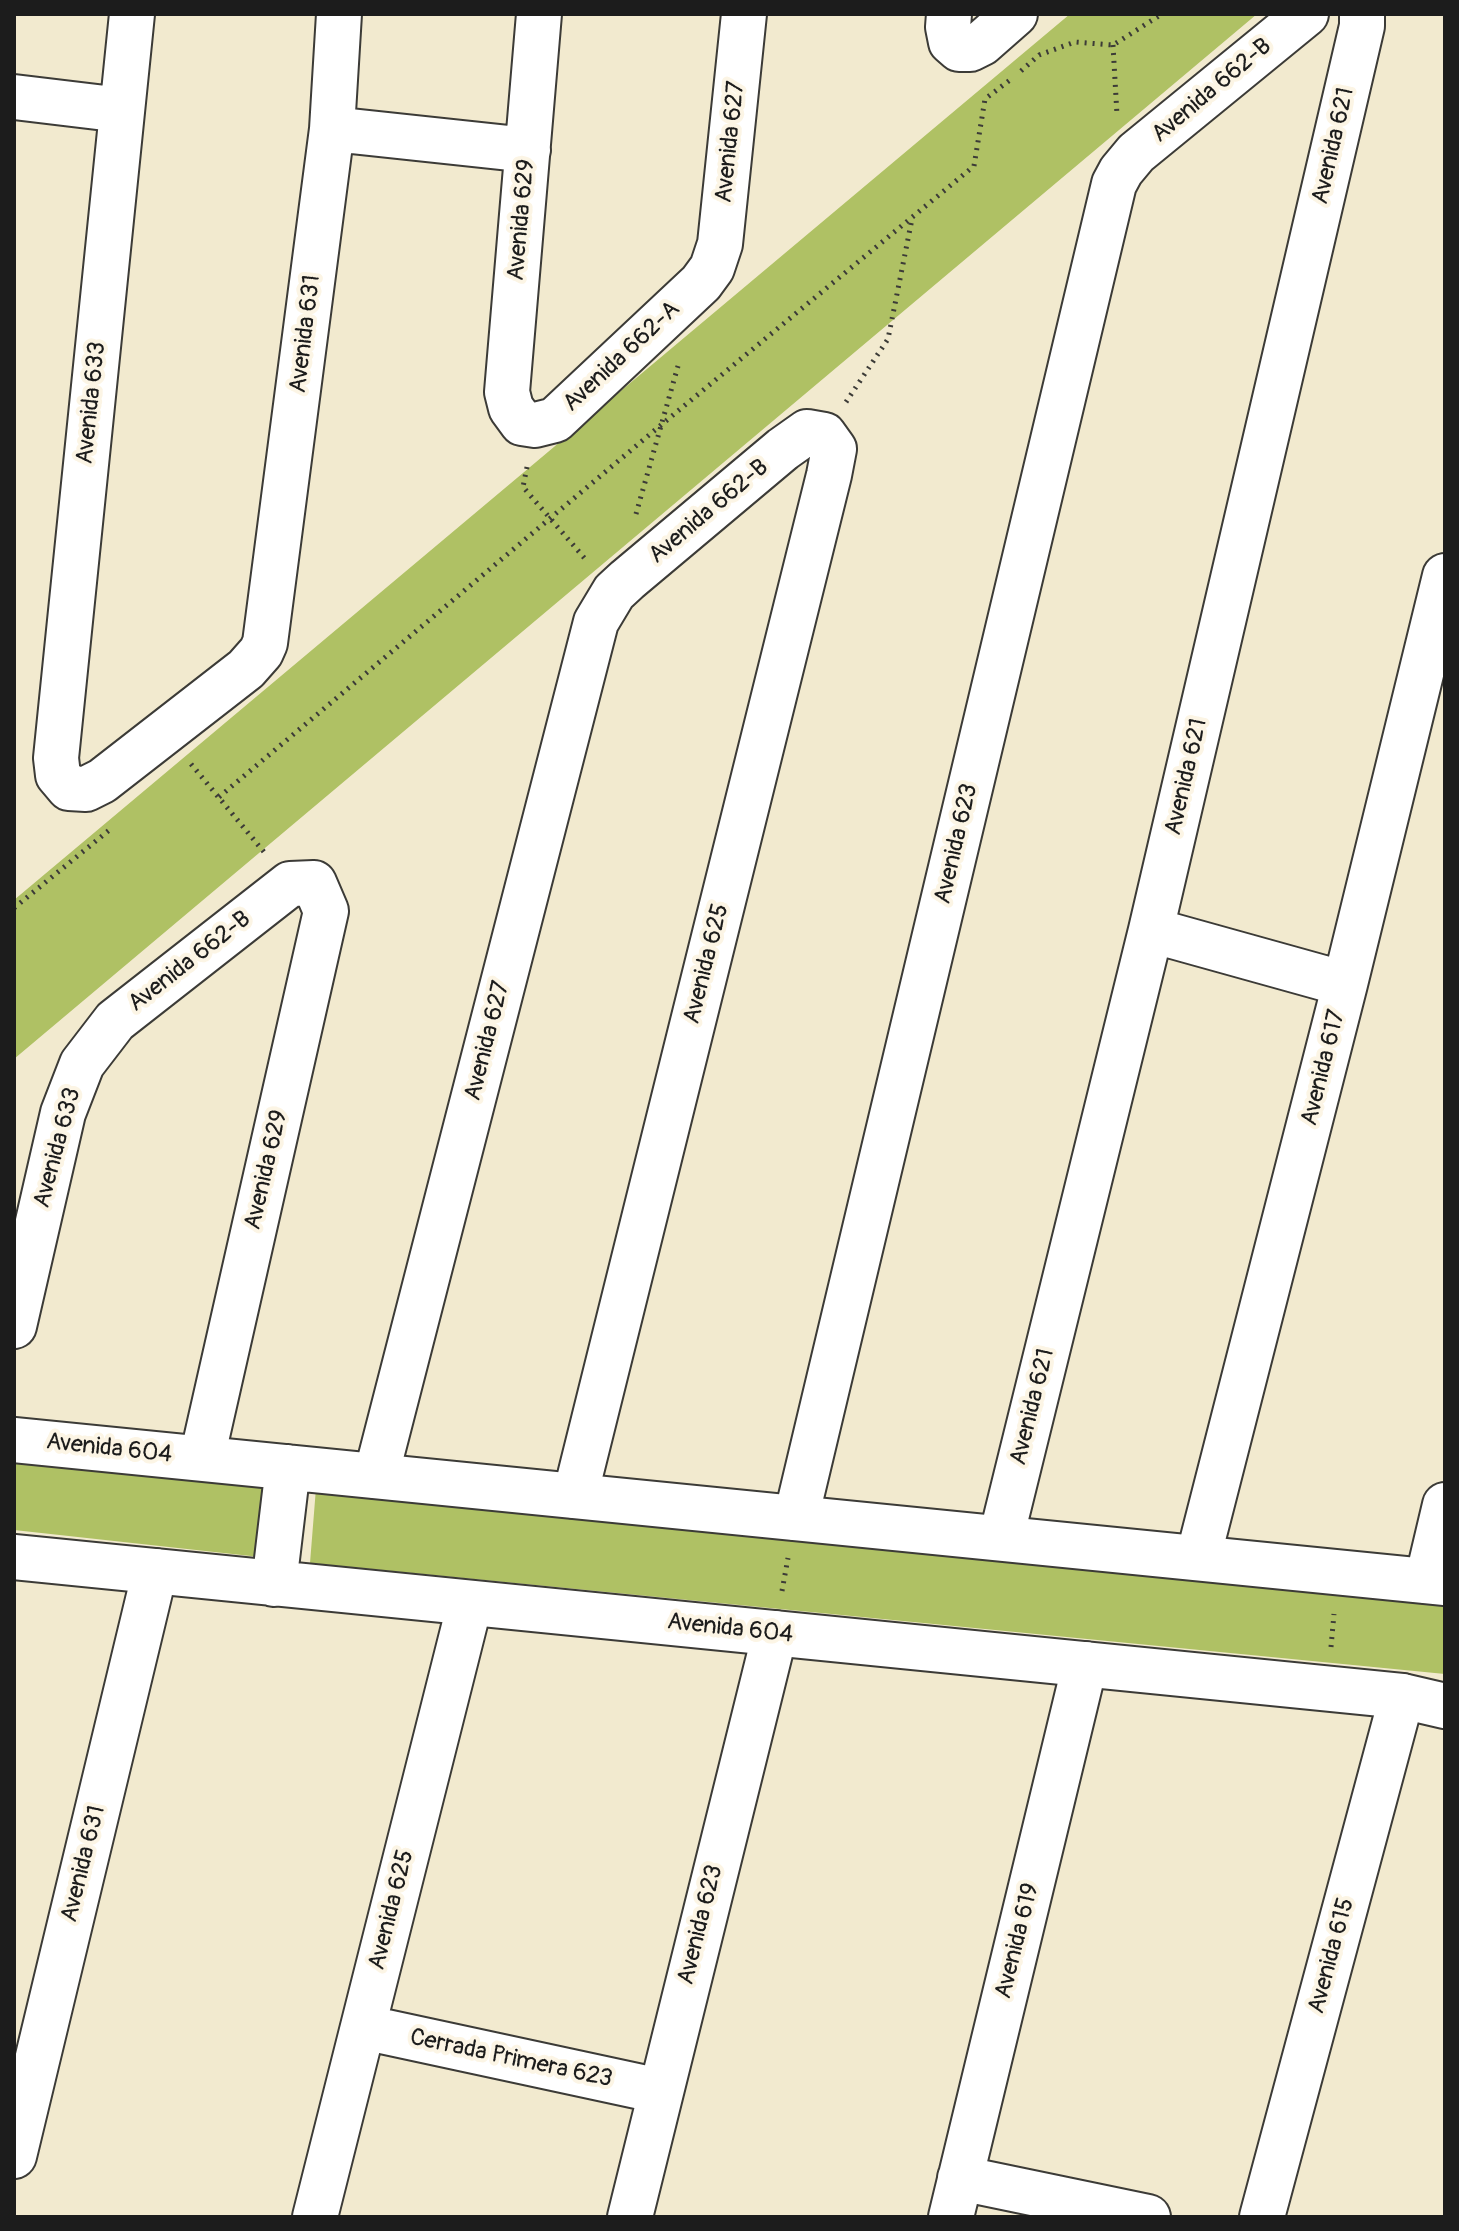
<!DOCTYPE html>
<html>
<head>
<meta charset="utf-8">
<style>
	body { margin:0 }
	#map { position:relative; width:1459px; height:2231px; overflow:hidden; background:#f2eacf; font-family:Pangolin,sans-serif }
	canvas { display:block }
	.frame { position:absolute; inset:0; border:16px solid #1c1c1c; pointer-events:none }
</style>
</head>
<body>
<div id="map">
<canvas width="1459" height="2231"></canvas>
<div class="frame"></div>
</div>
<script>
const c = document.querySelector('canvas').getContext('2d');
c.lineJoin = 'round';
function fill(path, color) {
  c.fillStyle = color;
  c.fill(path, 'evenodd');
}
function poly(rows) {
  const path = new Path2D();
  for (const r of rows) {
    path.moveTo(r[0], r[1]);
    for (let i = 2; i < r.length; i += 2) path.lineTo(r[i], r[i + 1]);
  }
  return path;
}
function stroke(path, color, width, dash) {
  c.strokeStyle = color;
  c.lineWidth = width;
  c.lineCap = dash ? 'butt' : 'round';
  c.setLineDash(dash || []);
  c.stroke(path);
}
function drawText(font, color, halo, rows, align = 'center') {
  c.font = font + ' Pangolin,sans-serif';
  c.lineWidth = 8;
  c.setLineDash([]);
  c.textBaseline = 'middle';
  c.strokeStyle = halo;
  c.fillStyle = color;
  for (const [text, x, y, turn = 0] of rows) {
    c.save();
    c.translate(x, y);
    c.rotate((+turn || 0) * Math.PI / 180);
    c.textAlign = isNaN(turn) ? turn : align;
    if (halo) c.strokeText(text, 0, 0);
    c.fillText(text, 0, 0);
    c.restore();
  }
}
const green = poly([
	[1070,14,1257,14,14,1059,14,900],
	[14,1457,267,1482,260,1557,14,1530],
	[316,1488,1445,1600,1445,1674,310,1563]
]);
const path = poly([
	[1113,45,1117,115],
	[1021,71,1039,55,1075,42,1113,45,1162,14],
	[846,402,888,339,912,219],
	[527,467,523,487,587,561],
	[636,514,678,366],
	[191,764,264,852],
	[219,797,661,425,974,166,985,99,1010,80],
	[14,908,113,827],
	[782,1591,788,1558],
	[1331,1647,1334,1614]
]);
const minor = poly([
	[132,14,56,758,58,775,69,788,86,789,102,781,246,669,261,652,265,643,332,129,339,14],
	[539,14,507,392,511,408,522,423,535,425,555,420,701,283,712,268,720,244,744,14],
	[949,14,948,27,951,42,959,49,970,49,982,43,1015,14],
	[14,97,122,110],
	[332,129,528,150],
	[1151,930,1345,984],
	[14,1326,63,1113,82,1064,115,1021,290,884,314,883,326,911,202,1458],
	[376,1476,596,622,614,592,627,580,783,449,807,432,824,435,834,449,829,475,575,1496],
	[796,1518,1114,184,1121,171,1136,153,1306,14],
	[1001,1538,1151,930,1362,26,1362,14],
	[1198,1558,1345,984,1445,576],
	[1427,1581,1445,1505],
	[363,2027,660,2091],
	[14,2156,155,1571],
	[960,2178,1148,2217],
	[315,2217,470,1603],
	[630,2217,775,1633],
	[951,2217,1085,1664],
	[1262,2217,1402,1696]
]);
const tertiary = poly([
	[14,1440,1445,1583],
	[14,1557,1402,1696,1445,1706],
	[274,1584,288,1467]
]);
const streetNames = [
	["Avenida 662-B",1212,91,-40],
	["Avenida 627",731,142,-84],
	["Avenida 621",1334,146,-77],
	["Avenida 629",522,220,-85],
	["Avenida 631",306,334,-83],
	["Avenida 662-A",622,357,-43],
	["Avenida 633",92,403,-84],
	["Avenida 662-B",709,512,-40],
	["Avenida 621",1187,777,-77],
	["Avenida 623",957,844,-77],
	["Avenida 662-B",190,962,-38],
	["Avenida 625",707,964,-76],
	["Avenida 627",488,1041,-76],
	["Avenida 617",1324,1068,-76],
	["Avenida 633",58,1148,-75],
	["Avenida 629",267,1170,-77],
	["Avenida 621",1033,1407,-76],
	["Avenida 604",109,1449,6],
	["Avenida 604",730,1629,6],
	["Avenida 631",84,1864,-76],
	["Avenida 625",392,1910,-76],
	["Avenida 623",701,1925,-76],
	["Avenida 619",1018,1941,-76],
	["Avenida 615",1332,1956,-75],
	["Cerrada Primera 623",511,2059,12]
];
fill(green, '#afc164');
stroke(minor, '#3c3b37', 48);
stroke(tertiary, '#3c3b37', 48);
stroke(path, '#3c3b37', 5, [2, 6]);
stroke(minor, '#fff', 44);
stroke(tertiary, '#fff', 44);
drawText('24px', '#1c1c1c', '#fcf5e5', streetNames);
</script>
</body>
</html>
